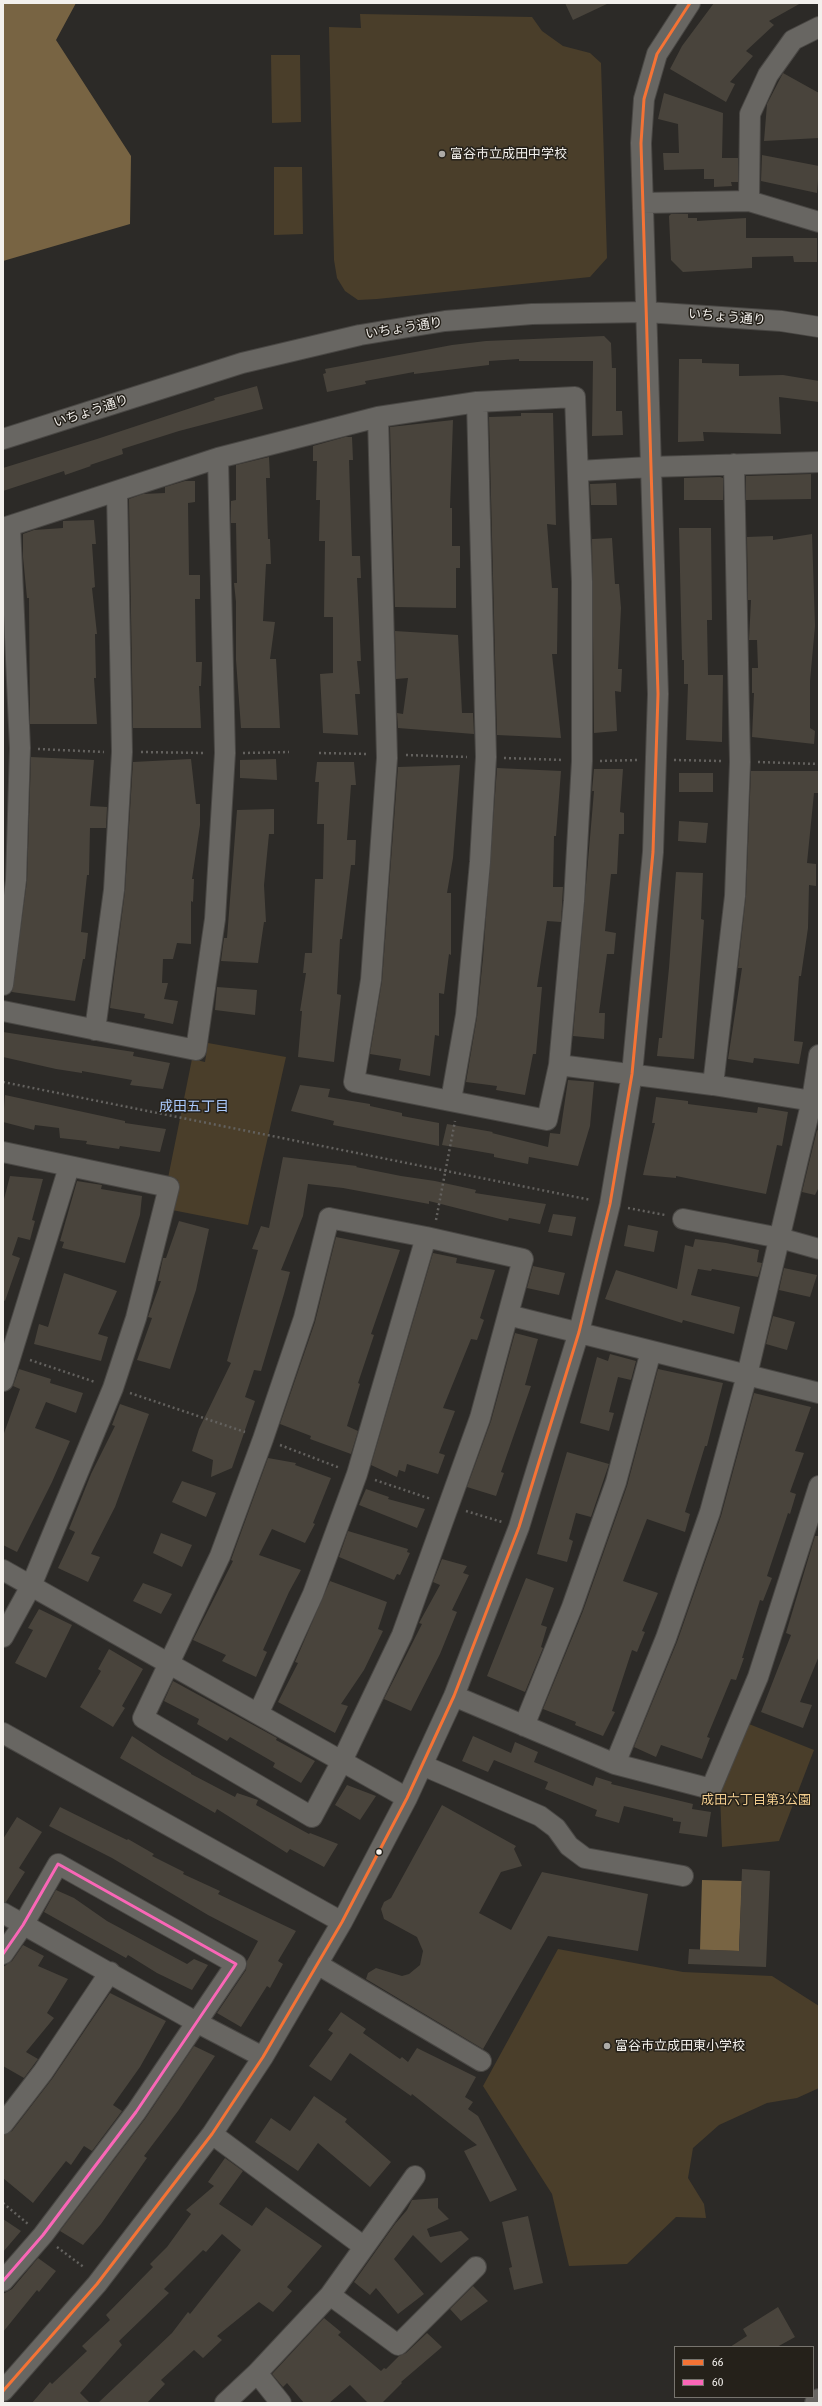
<!DOCTYPE html>
<html>
<head>
<meta charset="utf-8">
<style>
	body { margin:0 }
	#map { position:relative; width:822px; height:2406px; overflow:hidden; background:#2c2a27; font-family:"Asap Condensed",sans-serif }
	canvas { display:block }
	.frame { position:absolute; inset:0; border:4px solid #f3f0ec; pointer-events:none }
	.legend { position:absolute; left:674px; top:2346px; width:140px; height:52px; box-sizing:border-box; background:#25211a; border:1px solid #77746e; margin:0; padding:5px 7px; list-style:none; font-size:12px; color:#f3f0ec }
	.legend li { display:flex; align-items:center; gap:8px; height:20px }
	.legend b { width:20px; border:1px solid #77746e }
</style>
</head>
<body>
<div id="map">
<canvas width="822" height="2406"></canvas>
<div class="frame"></div>
<ul class="legend">
<li><b style="height:5px;background:#f57335"></b>66</li>
<li><b style="height:5px;background:#fa66b7"></b>60</li>
</ul>
</div>
<script>
const c = document.querySelector('canvas').getContext('2d');
c.lineJoin = 'round';
function fill(path, color) {
  c.fillStyle = color;
  c.fill(path, 'evenodd');
}
function poly(rows) {
  const path = new Path2D();
  for (const r of rows) {
    path.moveTo(r[0], r[1]);
    for (let i = 2; i < r.length; i += 2) path.lineTo(r[i], r[i + 1]);
  }
  return path;
}
function stroke(path, color, width, dash) {
  c.strokeStyle = color;
  c.lineWidth = width;
  c.lineCap = dash ? 'butt' : 'round';
  c.setLineDash(dash || []);
  c.stroke(path);
}
function drawText(font, color, halo, rows, align = 'center') {
  c.font = font + ' "Asap Condensed","Noto Sans JP",sans-serif';
  c.lineWidth = 3;
  c.setLineDash([]);
  c.textBaseline = 'middle';
  c.strokeStyle = halo;
  c.fillStyle = color;
  for (const [text, x, y, turn = 0] of rows) {
    c.save();
    c.translate(x, y);
    c.rotate((+turn || 0) * Math.PI / 180);
    c.textAlign = isNaN(turn) ? turn : align;
    if (halo) c.strokeText(text, 0, 0);
    c.fillText(text, 0, 0);
    c.restore();
  }
}
const green = poly([
	[360,14,532,17,542,31,563,46,590,53,601,63,607,258,590,277,377,299,358,300,345,291,337,278,334,260,329,27,361,28],
	[271,55,300,55,301,122,272,123],
	[274,167,302,167,303,234,274,235],
	[208,1043,286,1057,248,1225,172,1210,178,1180,168,1178,192,1059,205,1062],
	[749,1724,814,1750,779,1841,722,1847,720,1793],
	[558,1949,683,1972,772,1976,819,2006,819,2088,797,2098,767,2103,719,2125,693,2148,688,2178,704,2204,706,2218,676,2217,627,2264,569,2266,552,2194,483,2086]
]);
const water = poly([
	[3,3,76,3,56,40,131,156,130,224,3,261],
	[702,1880,742,1881,739,1951,700,1950]
]);
const building = poly([
	[565,3,609,3,573,20],
	[714,3,801,3,769,21,774,25,746,51,753,56,730,82,735,84,726,102,670,69,682,46],
	[783,73,819,93,819,138,764,141,767,104],
	[664,93,723,113,722,158,738,158,738,182,731,182,732,186,714,187,714,179,704,179,704,169,664,170,663,153,679,153,678,124,658,119],
	[762,155,819,166,817,193,761,181],
	[671,214,688,214,688,218,697,218,697,221,746,218,746,238,817,238,817,262,794,262,793,256,752,257,752,268,683,272,671,260,669,216],
	[604,336,611,343,612,368,616,368,616,411,622,411,623,435,592,436,593,361,519,361,519,359,489,361,489,365,414,374,414,372,365,381,366,384,327,392,323,374,326,373,325,369,452,345,486,341],
	[679,359,702,359,702,363,739,364,739,376,783,375,819,381,819,402,779,397,781,434,703,432,704,441,678,442],
	[257,386,263,409,179,431,122,449,123,454,90,465,91,466,65,475,64,471,3,491,3,468,97,439,215,400,214,398],
	[521,413,553,413,556,525,547,524,552,588,558,588,557,654,552,654,561,738,497,735,489,417,521,416],
	[453,420,450,508,452,508,452,546,460,546,460,568,456,568,456,608,395,607,390,427],
	[345,437,352,437,353,460,349,460,352,556,360,556,361,578,357,578,361,661,357,661,360,694,355,694,358,735,323,733,320,674,333,673,333,617,324,617,325,541,319,541,320,500,316,500,317,461,313,461,313,446],
	[269,457,270,478,266,478,268,539,270,539,271,564,266,564,263,621,275,622,270,659,276,659,280,728,241,728,236,660,236,602,234,583,237,583,236,523,231,523,231,501,236,500,236,465],
	[811,474,811,499,746,500,746,476],
	[720,477,723,478,723,500,684,500,684,478],
	[185,481,195,481,195,502,188,503,189,575,200,575,200,599,195,599,196,662,202,662,201,686,199,686,201,728,133,728,129,499,143,494,165,493,165,487],
	[616,483,617,505,591,505,590,484],
	[94,520,96,544,92,544,95,587,92,588,97,634,95,634,96,678,94,678,97,724,30,724,29,598,27,598,23,557,23,534,34,530,63,528,63,521],
	[679,528,711,528,712,620,707,620,708,675,723,675,722,742,686,740,688,684,684,684,684,660,682,660],
	[812,534,815,626,810,681,810,728,815,731,814,744,752,737,754,693,752,693,752,668,758,668,757,640,749,640,751,600,748,600,747,537,773,536,773,540],
	[612,538,615,584,619,584,621,608,618,669,622,669,621,692,615,691,617,731,594,733,592,539],
	[395,631,458,635,462,713,473,713,474,734,398,728,397,713,403,714,408,678,396,679],
	[31,757,94,760,90,806,107,807,106,828,90,828,89,875,87,875,81,932,88,933,85,959,83,959,75,1001,12,992,27,881],
	[191,759,196,804,200,804,200,825,192,879,194,879,193,902,191,901,191,944,177,943,173,959,163,959,162,983,168,983,164,999,178,1001,173,1024,144,1018,145,1014,110,1008,125,891,133,762],
	[276,759,277,780,240,778,240,760],
	[317,762,354,762,356,785,351,785,347,840,356,840,355,865,351,865,342,939,340,939,337,994,341,995,334,1062,298,1057,302,1011,300,1011,306,973,303,973,305,953,312,953,315,879,323,879,324,824,317,824,319,782,315,782],
	[460,765,453,858,447,893,451,893,451,955,449,954,444,994,439,993,439,1036,435,1035,430,1076,399,1070,401,1059,370,1054,382,981,398,767],
	[497,768,561,771,556,836,554,836,553,887,563,887,561,922,547,921,537,987,542,987,536,1054,533,1054,525,1095,496,1090,497,1086,466,1082,477,1017,483,958],
	[594,769,623,769,620,812,624,813,624,834,619,834,617,874,611,874,605,931,616,933,614,954,607,954,599,1013,605,1013,604,1039,573,1036,594,791,592,791],
	[751,771,819,771,819,793,814,793,807,863,816,864,816,886,809,885,808,928,801,976,799,976,794,1041,803,1042,799,1064,754,1058,753,1063,728,1059,742,968,738,968,746,896],
	[679,773,713,773,713,792,679,792],
	[274,809,274,834,269,834,264,885,266,922,264,922,258,963,221,961,224,938,227,938,237,810],
	[679,821,708,823,706,843,678,841],
	[676,872,703,873,701,919,704,920,694,1059,657,1056,659,1038,662,1038,669,968],
	[217,987,257,990,255,1015,215,1010],
	[3,1032,134,1052,133,1056,170,1063,163,1089,130,1085,132,1080,82,1071,82,1073,56,1069,3,1057],
	[568,1080,594,1082,590,1126,578,1166,529,1157,528,1164,494,1157,494,1154,442,1145,447,1124,493,1132,492,1133,548,1147,550,1133,560,1134],
	[300,1085,330,1089,328,1097,370,1104,370,1106,402,1113,402,1116,439,1123,439,1146,333,1125,334,1121,291,1111],
	[5,1095,125,1121,125,1123,166,1129,160,1152,120,1146,119,1149,86,1144,87,1141,60,1138,59,1128,35,1125,34,1130,3,1122],
	[656,1097,688,1101,688,1104,757,1113,758,1107,788,1112,782,1146,777,1145,766,1194,676,1176,676,1178,643,1175,655,1123,652,1123],
	[817,1130,819,1131,819,1187,815,1195,802,1192],
	[283,1157,357,1166,356,1167,401,1176,435,1181,476,1190,475,1193,546,1204,540,1224,509,1218,508,1221,429,1201,429,1204,343,1188,308,1184,303,1216,281,1270,290,1272,284,1294,261,1371,254,1370,245,1397,255,1401,232,1468,211,1477,213,1460,192,1451,199,1429,231,1363,227,1361,258,1250,252,1249,261,1226,269,1228],
	[10,1176,43,1179,32,1220,35,1221,30,1240,18,1237,12,1255,20,1258,5,1301,3,1300,3,1203],
	[77,1181,102,1185,101,1189,142,1196,140,1215,125,1263,62,1248,64,1242,60,1241],
	[553,1214,576,1217,572,1236,548,1232],
	[179,1221,209,1229,196,1290,170,1369,137,1360,152,1318,148,1317,161,1281,158,1281,163,1258,166,1258],
	[628,1225,658,1231,654,1252,624,1246],
	[336,1237,400,1250,371,1334,374,1335,358,1383,360,1384,347,1426,358,1431,351,1454,310,1439,311,1436,280,1424,315,1322],
	[695,1239,726,1243,759,1250,757,1262,762,1263,758,1277,712,1269,711,1271,698,1269,691,1295,740,1307,734,1334,683,1320,682,1323,605,1299,616,1270,677,1289,685,1245,693,1247],
	[433,1253,457,1258,456,1263,495,1270,480,1318,484,1320,477,1340,471,1339,443,1408,455,1411,439,1453,445,1455,438,1474,407,1464,405,1472,399,1470,397,1477,371,1465],
	[533,1266,565,1273,559,1295,527,1288],
	[784,1268,817,1275,810,1297,779,1290],
	[64,1273,117,1291,98,1334,108,1337,101,1361,34,1344,39,1324,48,1327],
	[773,1316,795,1322,787,1350,766,1344],
	[515,1333,538,1339,525,1385,531,1386,501,1472,504,1473,496,1496,467,1487,491,1421],
	[610,1354,636,1361,631,1380,618,1377,609,1412,614,1413,609,1431,580,1423,597,1357,608,1361],
	[19,1369,51,1379,50,1383,83,1393,76,1413,46,1402,35,1428,70,1441,52,1482,17,1552,3,1545,3,1436,20,1389,13,1386],
	[658,1369,723,1383,707,1446,705,1446,685,1512,690,1514,685,1532,647,1519,623,1581,658,1593,642,1631,645,1632,637,1652,632,1650,612,1711,615,1712,603,1736,575,1725,576,1722,543,1709,583,1611,627,1486],
	[754,1393,811,1407,795,1451,804,1453,790,1492,796,1494,790,1514,788,1513,767,1576,772,1578,763,1601,760,1600,742,1658,744,1658,736,1680,731,1679,707,1737,710,1738,702,1759,661,1745,656,1757,634,1747,677,1642,721,1516],
	[120,1404,149,1414,115,1507,91,1554,100,1557,88,1582,58,1568,75,1532,69,1529,91,1474,115,1426,112,1425],
	[567,1452,609,1464,591,1517,576,1513,569,1539,573,1541,567,1562,537,1554],
	[268,1458,296,1463,295,1465,331,1478,313,1523,315,1524,305,1543,272,1529,259,1555,301,1570,289,1592,263,1650,267,1652,256,1677,222,1661,226,1655,193,1640,233,1561,231,1560],
	[182,1481,216,1493,206,1517,172,1502],
	[366,1489,389,1497,388,1499,425,1509,417,1528,359,1505],
	[348,1531,408,1549,407,1552,410,1553,400,1575,397,1574,394,1580,339,1557],
	[161,1533,192,1545,182,1567,153,1553],
	[815,1536,819,1536,819,1656,800,1702,812,1705,803,1728,761,1712,791,1635,786,1633],
	[442,1559,467,1566,463,1573,469,1575,452,1610,457,1612,440,1654,411,1711,384,1699,422,1624,419,1623,440,1585,433,1582],
	[526,1578,554,1588,541,1625,547,1627,541,1647,543,1648,525,1692,487,1676],
	[330,1581,387,1602,378,1629,383,1631,364,1670,341,1704,348,1706,335,1733,278,1702,298,1663,295,1662],
	[143,1583,172,1594,161,1614,133,1601],
	[39,1609,72,1625,46,1678,15,1663,33,1630,28,1628],
	[109,1649,143,1669,122,1706,125,1708,113,1727,80,1707,101,1671,98,1669],
	[173,1681,277,1738,276,1740,315,1761,301,1783,273,1767,275,1763,230,1737,227,1741,197,1724,199,1719,164,1701],
	[132,1736,162,1756,191,1773,191,1774,235,1797,237,1793,258,1800,256,1805,309,1834,310,1833,338,1844,324,1867,290,1849,287,1853,217,1809,215,1813,120,1758],
	[473,1736,511,1753,515,1742,538,1752,534,1762,593,1786,596,1777,612,1782,611,1784,693,1804,692,1809,711,1812,707,1837,679,1833,681,1822,673,1821,673,1818,624,1806,619,1823,595,1816,597,1810,545,1789,548,1782,494,1760,488,1772,462,1761],
	[347,1785,376,1796,360,1820,335,1805],
	[442,1805,516,1846,514,1849,522,1866,501,1872,479,1913,511,1930,542,1872,648,1894,638,1951,548,1936,483,2049,366,1979,368,1973,376,1968,402,1976,409,1974,420,1965,423,1951,417,1937,384,1919,381,1909,384,1902,391,1898],
	[60,1807,127,1840,128,1839,154,1854,152,1856,184,1872,183,1874,220,1891,218,1894,296,1931,278,1961,283,1964,270,1988,267,1986,241,2027,217,2013,246,1970,247,1961,258,1941,208,1915,112,1858,49,1826],
	[17,1817,42,1832,19,1868,25,1872,6,1902,3,1902,3,1839],
	[742,1869,770,1871,766,1967,688,1964,689,1949,739,1951],
	[56,1890,74,1898,107,1921,187,1964,194,1959,208,1965,192,1990,157,1973,128,1955,126,1958,44,1912],
	[23,1945,44,1956,38,1966,68,1979,47,2013,54,2018,26,2052,38,2059,24,2078,3,2066,3,1967,12,1961],
	[110,1993,166,2021,140,2067,113,2105,122,2111,92,2151,84,2146,71,2165,66,2161,33,2203,3,2178,3,2135,12,2131,52,2079],
	[341,2012,366,2029,363,2033,400,2059,402,2057,408,2062,417,2048,476,2077,465,2097,473,2102,468,2109,478,2116,517,2190,490,2202,464,2151,477,2145,412,2094,411,2096,350,2053,331,2081,309,2066,333,2033,328,2030],
	[194,2046,215,2056,178,2111,144,2156,147,2158,101,2224,83,2245,60,2231,145,2119],
	[314,2096,347,2119,345,2122,391,2162,370,2187,318,2143,298,2171,255,2142,271,2118,290,2131],
	[225,2158,243,2171,219,2204,252,2226,266,2207,322,2246,287,2287,292,2291,273,2312,259,2302,217,2336,222,2340,203,2358,194,2350,161,2380,165,2384,147,2403,98,2403,172,2333,188,2312,190,2314,241,2250,222,2234,206,2252,203,2250,164,2289,169,2293,119,2341,122,2345,80,2393,90,2403,32,2403,50,2382,52,2384,87,2351,82,2346,110,2320,106,2315,153,2267,150,2264,167,2247,191,2214,186,2210,214,2186,208,2182],
	[438,2198,438,2208,449,2219,427,2229,430,2237,461,2231,469,2239,441,2263,413,2235,394,2259,424,2294,398,2314,376,2288,370,2295,354,2282,395,2224,407,2210,412,2200],
	[528,2216,543,2283,514,2290,509,2268,512,2267,502,2222],
	[3,2219,21,2231,3,2252],
	[38,2258,56,2271,39,2292,37,2290,3,2332,3,2294,12,2289],
	[473,2286,488,2301,461,2321,450,2309],
	[778,2307,795,2337,777,2347,730,2347,747,2336,743,2329],
	[324,2318,341,2332,338,2335,381,2371,384,2368,386,2369,399,2356,406,2353,427,2333,442,2347,401,2382,402,2383,382,2403,368,2403,350,2385,329,2403,304,2403,287,2383,283,2387,272,2374]
]);
const path = poly([
	[38,749,104,752],
	[141,752,206,753],
	[243,753,289,752],
	[319,753,369,754],
	[406,755,467,757],
	[504,758,563,760],
	[674,760,721,761],
	[600,761,637,760],
	[758,762,819,764],
	[3,1082,591,1200],
	[628,1208,665,1215],
	[436,1220,455,1121],
	[30,1360,95,1382],
	[130,1393,245,1432],
	[280,1445,340,1468],
	[375,1480,431,1499],
	[466,1511,502,1522],
	[3,2203,28,2224],
	[57,2247,85,2268]
]);
const minor = poly([
	[749,201,750,114,768,75,793,40,819,27],
	[643,203,749,201,819,222],
	[3,439,242,363,360,335,445,321,532,314,646,312,781,321,819,327],
	[578,471,650,467,819,462],
	[3,528,218,458,378,417,477,402,575,397,582,582,582,761,574,901,559,1065,547,1120,354,1082,371,980,387,758,378,417],
	[3,985,16,880,20,748,10,526],
	[3,1011,196,1050,215,919,225,753,218,458],
	[95,1030,114,890,122,752,117,492],
	[559,1065,713,1085,819,1102],
	[713,1085,735,896,740,762,734,464],
	[451,1100,466,1015,480,862,486,757,477,402],
	[3,1152,169,1187,136,1318,113,1388,31,1586,3,1637],
	[329,1218,426,1237,523,1259,480,1418,402,1635,342,1761,312,1817,143,1718,220,1556,263,1439,304,1318,329,1218],
	[683,1219,780,1238,819,1249],
	[508,1315,819,1393],
	[3,1381,69,1167],
	[3,1570,407,1798],
	[454,1696,615,1764,711,1789,758,1677,819,1486],
	[259,1712,313,1594,357,1474,426,1237],
	[524,1726,572,1607,616,1482,651,1351],
	[3,1733,342,1922],
	[615,1764,666,1638,710,1512,747,1375,812,1100,819,1055],
	[422,1765,540,1816,556,1828,569,1846,585,1858,683,1876],
	[3,1913,196,2022,263,2057],
	[3,1954,23,1925,58,1864,236,1964,136,2112,43,2235,3,2281],
	[317,1964,481,2061],
	[3,2124,43,2072,110,1972],
	[212,2134,363,2246],
	[330,2295,398,2345,476,2267],
	[257,2373,281,2403],
	[3,2391,97,2284,212,2134,263,2057,342,1922,407,1798,454,1696,519,1527,579,1332,610,1204,632,1074,653,852,658,694,641,143,644,99,657,54,690,3],
	[225,2403,257,2373,330,2295,415,2176],
	[815,2403,819,2399]
]);
const bus1 = poly([
	[3,2391,97,2284,212,2134,263,2057,342,1922,407,1798,454,1696,519,1527,579,1332,610,1204,632,1074,653,852,658,694,641,143,644,99,657,54,690,3]
]);
const bus2 = poly([
	[3,1954,23,1925,58,1864,236,1964,136,2112,43,2235,3,2281]
]);
const markers = [
	[442,154,4,"#adaba7"],
	[379,1852,3.5,"#f3f0ec"],
	[607,2046,4,"#adaba7"]
];
const poiNames = [
	["富谷市立成田中学校",450,154],
	["富谷市立成田東小学校",615,2046]
];
const streetNames = [
	["いちょう通り",727,317,5],
	["いちょう通り",404,328,-9],
	["いちょう通り",91,411,-18]
];
const parkNames = [
	["成田六丁目第3公園",756,1800]
];
const neighbourhoodNames = [
	["成田五丁目",194,1107]
];
fill(green, '#4a3e2a');
fill(water, '#786443');
fill(building, '#49443c');
stroke(minor, '#494744', 22);
stroke(path, '#63615e', 2.5, [2, 3]);
stroke(minor, '#686662', 20);
stroke(bus1, '#f57335', 3);
stroke(bus2, '#fa66b7', 3);
for (const [x, y, r, color] of markers) {
  const dot = new Path2D();
  dot.arc(x, y, r, 0, 2 * Math.PI);
  c.fillStyle = color;
  c.fill(dot);
  stroke(dot, '#25211a', 1.5);
}
drawText('13px', '#f3f0ec', '#25211a', poiNames, 'left');
drawText('13px', '#f3f0ec', '#25211a', streetNames);
drawText('13px', '#f1cc8e', '#25211a', parkNames);
drawText('14px', '#abcafd', '#25211a', neighbourhoodNames);
</script>
</body>
</html>
